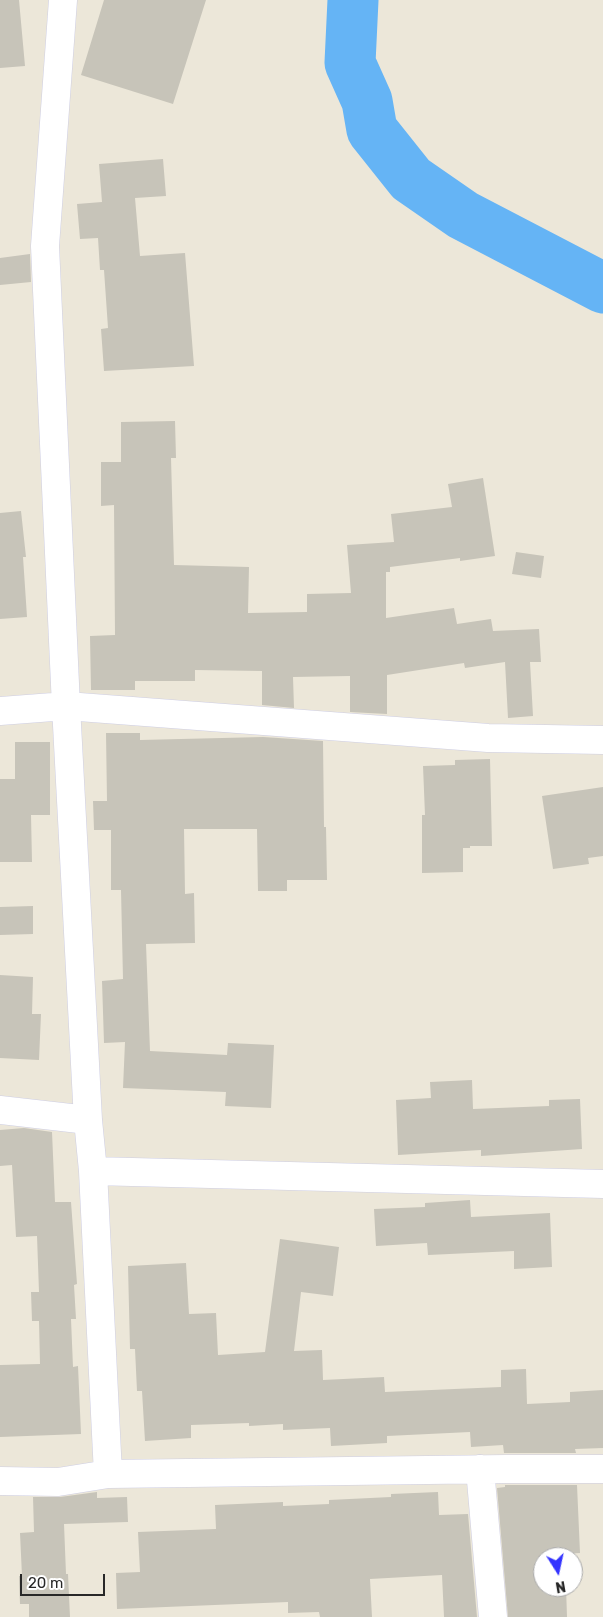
<!DOCTYPE html>
<html>
<head>
<meta charset="utf-8">
<style>
	body { margin:0 }
	#map { position:relative; width:603px; height:1617px; overflow:hidden; background:#ece7d9; font-family:Rubik,sans-serif }
	canvas { display:block }
	.north { position:absolute; left:533px; top:1547px; width:50px; height:50px; box-sizing:border-box; background:#fff; border:1px solid #a9a9a9; border-radius:50%; rotate:170deg; font-size:14px; font-weight:700; line-height:20px; text-align:center; color:#282828 }
	.north::after { content:''; display:block; margin:auto; width:18px; height:22px; background:#33f; clip-path:polygon(50% 0,100% 100%,50% 72%,0 100%) }
	.scale { position:absolute; left:20px; top:1574px; width:85px; height:22px; box-sizing:border-box; border:2px solid #282828; border-top:0; padding-left:6px; font-size:15px; line-height:18px; white-space:nowrap; color:#282828; -webkit-text-stroke:4px #fff; paint-order:stroke }
</style>
</head>
<body>
<div id="map">
<canvas width="603" height="1617"></canvas>
<div class="north">N</div>
<div class="scale">20 m</div>
</div>
<script>
const c = document.querySelector('canvas').getContext('2d');
c.lineJoin = 'round';
function poly(rows) {
  const path = new Path2D();
  for (const r of rows) {
    path.moveTo(r[0], r[1]);
    for (let i = 2; i < r.length; i += 2) path.lineTo(r[i], r[i + 1]);
  }
  return path;
}
function stroke(path, color, width, dash) {
  c.strokeStyle = color;
  c.lineWidth = width;
  c.lineCap = dash ? 'butt' : 'round';
  c.setLineDash(dash || []);
  c.stroke(path);
}
function fill(path, color) {
  c.fillStyle = color;
  c.fill(path, 'evenodd');
}
const river = poly([
	[353,0,350,63,367,101,372,130,411,179,463,215,603,288]
]);
const building = poly([
	[0,0,19,0,25,66,0,68],
	[104,0,206,0,173,104,81,75],
	[163,159,166,196,135,198,140,256,185,253,194,366,104,371,101,329,108,328,104,270,100,270,98,238,80,239,77,204,102,202,99,164],
	[30,254,31,282,0,285,0,258],
	[175,421,176,458,171,458,174,565,249,567,248,613,307,612,307,594,351,593,347,545,394,542,391,514,452,507,448,484,483,478,495,556,460,561,460,558,390,567,390,572,386,572,386,618,454,608,457,624,491,619,493,631,539,629,541,662,530,662,533,716,508,718,505,662,465,668,464,663,387,675,387,714,350,712,350,676,293,677,294,708,262,705,262,671,195,670,195,681,135,681,135,690,91,690,90,636,115,635,114,505,101,506,101,462,121,462,121,422],
	[21,511,26,557,23,557,27,617,0,619,0,513],
	[516,552,544,556,541,578,512,574],
	[106,733,140,733,140,740,263,737,323,741,324,827,326,827,327,880,287,880,287,891,258,891,257,829,184,829,185,894,194,893,195,943,146,944,150,1051,227,1055,228,1043,274,1045,271,1108,225,1106,226,1092,123,1088,125,1042,104,1043,102,981,123,979,121,890,111,890,111,830,94,830,93,801,107,801],
	[15,742,50,742,50,815,31,815,32,862,0,862,0,779,15,779],
	[490,759,492,846,470,846,470,848,463,848,463,872,422,873,422,815,425,815,423,766,455,765,455,760],
	[603,787,603,856,588,858,589,864,553,869,542,796],
	[33,906,33,934,0,935,0,907],
	[0,975,33,977,32,1014,41,1014,39,1060,0,1058],
	[472,1080,473,1109,549,1106,549,1100,580,1099,582,1149,481,1156,481,1150,398,1155,396,1100,431,1098,430,1082],
	[24,1128,52,1132,55,1202,71,1202,77,1284,74,1285,76,1319,71,1319,73,1367,78,1366,81,1434,0,1437,0,1365,40,1364,39,1321,32,1321,31,1292,39,1292,37,1236,16,1237,12,1165,0,1166,0,1130],
	[470,1200,471,1217,550,1213,552,1267,514,1269,514,1251,428,1255,427,1243,376,1246,374,1209,425,1207,425,1203],
	[280,1239,339,1247,333,1296,301,1292,294,1351,322,1350,323,1380,384,1377,385,1392,501,1387,501,1370,526,1369,527,1404,570,1402,570,1392,603,1390,603,1448,575,1449,576,1453,504,1453,503,1445,471,1447,470,1432,387,1436,387,1443,331,1446,330,1428,283,1430,283,1424,249,1426,249,1423,191,1425,191,1438,145,1441,142,1391,137,1391,135,1349,130,1349,128,1266,186,1263,189,1314,216,1313,218,1355,265,1352],
	[505,1485,577,1485,580,1553,564,1554,564,1557,543,1557,543,1587,566,1587,567,1617,508,1617,497,1488,505,1487],
	[97,1492,97,1498,127,1497,128,1522,64,1524,66,1574,68,1574,70,1617,29,1617,29,1604,20,1604,19,1576,22,1576,20,1533,34,1532,33,1497,60,1497],
	[438,1492,439,1515,468,1514,477,1617,444,1617,442,1575,370,1579,372,1617,320,1617,319,1612,288,1613,288,1602,117,1609,116,1573,140,1572,138,1532,216,1529,215,1505,283,1502,283,1506,329,1504,329,1500,391,1497,391,1494]
]);
const minor = poly([
	[63,0,45,246,66,706,88,1120,93,1171,108,1474],
	[0,711,66,706,488,738,603,740],
	[0,1110,88,1120],
	[93,1171,603,1184],
	[480,1469,493,1617],
	[0,1481,58,1482,108,1474,507,1469,603,1469]
]);
stroke(river, '#65b4f5', 51);
fill(building, '#c7c4b9');
stroke(minor, '#cecee3', 29);
stroke(minor, '#fff', 28);
</script>
</body>
</html>
